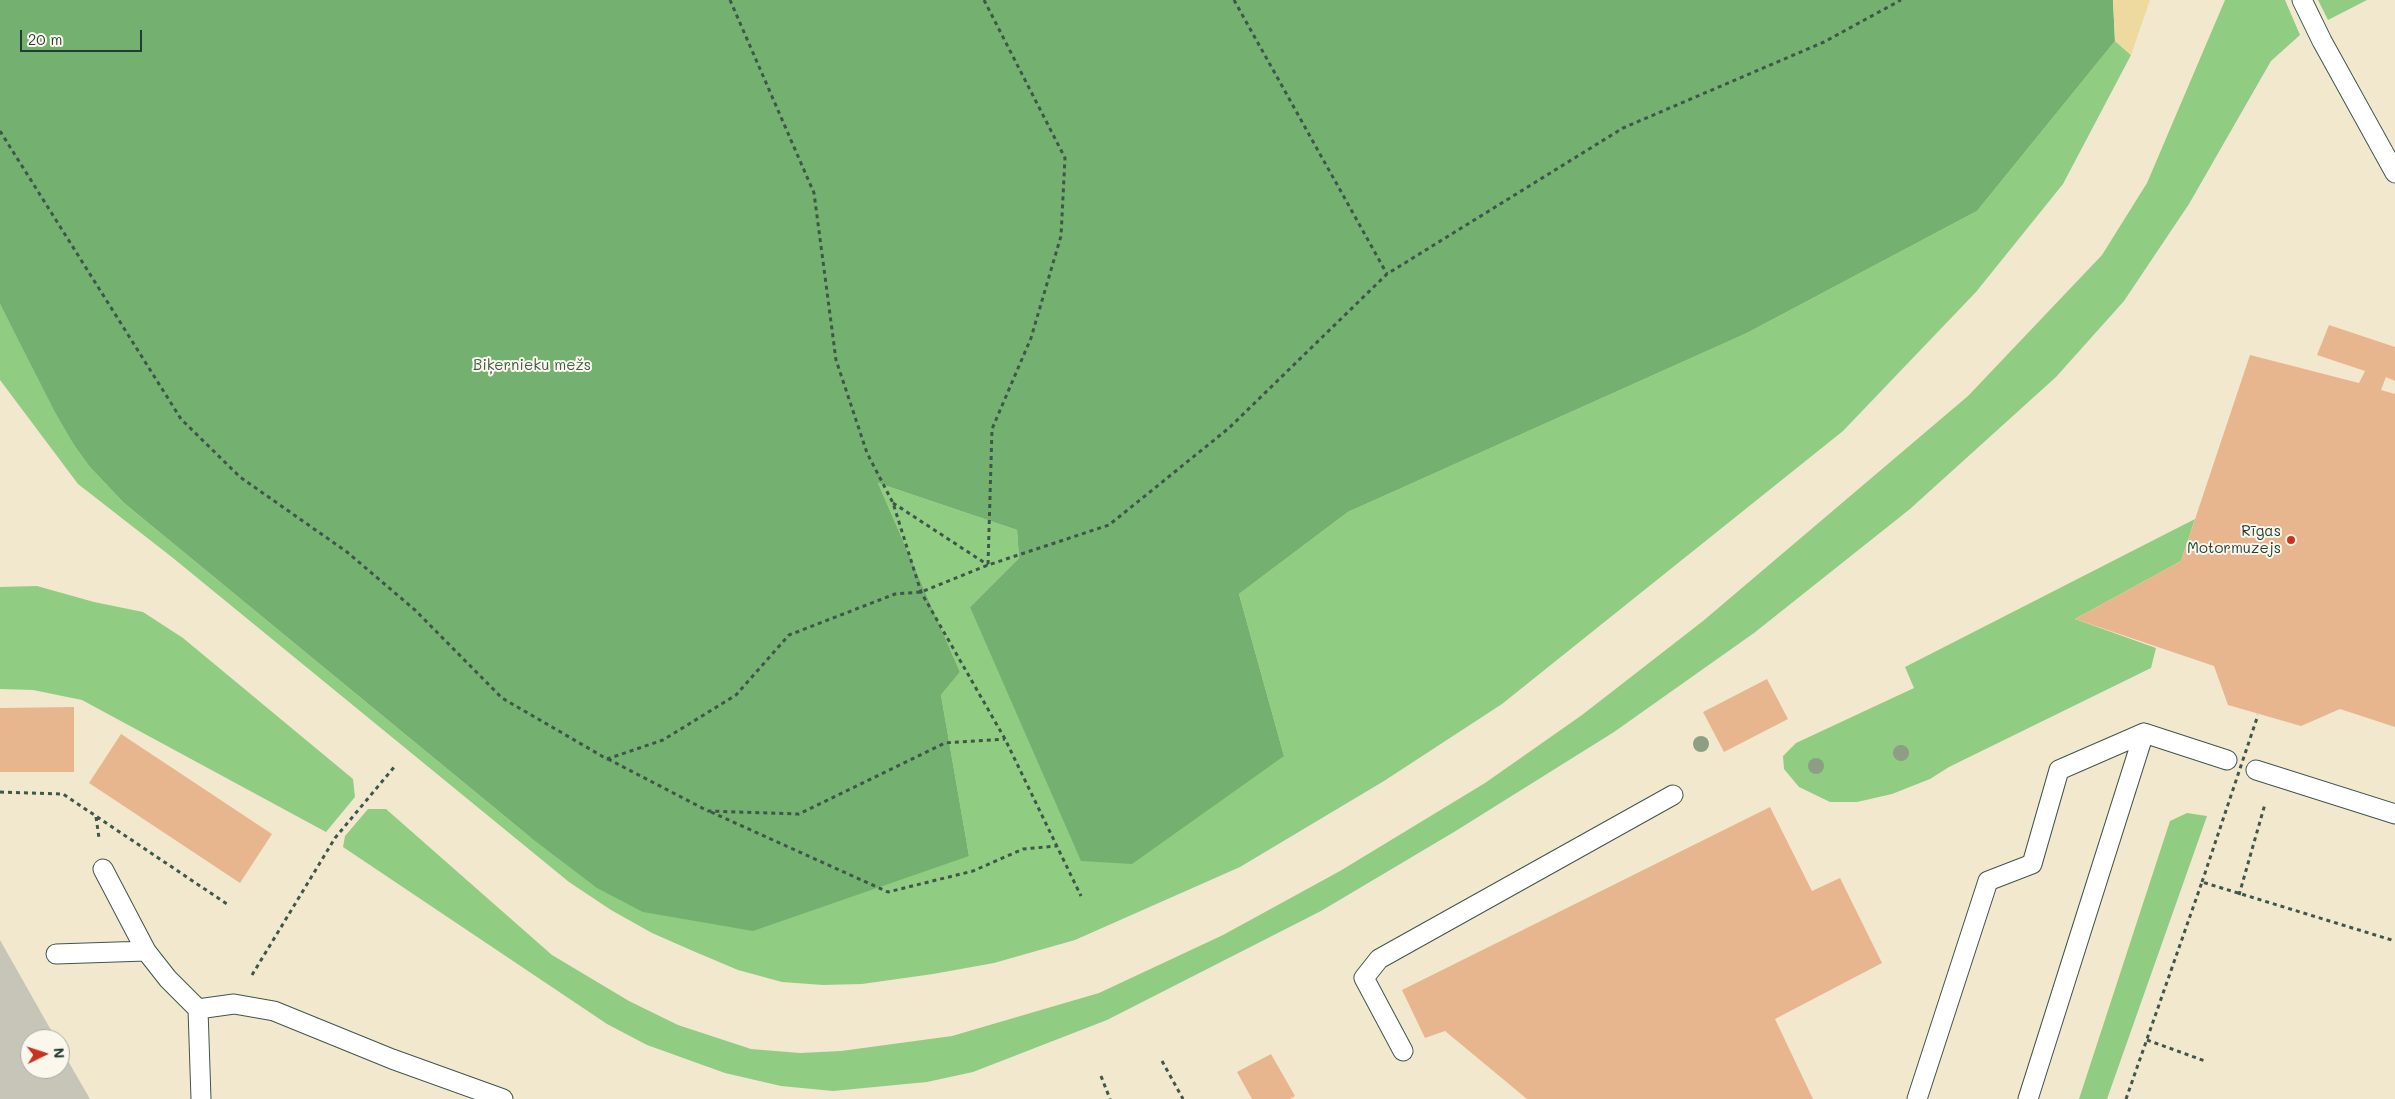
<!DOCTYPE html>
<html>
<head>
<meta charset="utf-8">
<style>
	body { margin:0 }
	#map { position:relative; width:2395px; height:1099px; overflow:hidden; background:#f2e8ce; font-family:Mali,sans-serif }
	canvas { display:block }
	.north { position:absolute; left:20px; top:1029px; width:50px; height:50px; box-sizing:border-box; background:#fbf7ec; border:1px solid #a3ada2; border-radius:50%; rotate:86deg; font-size:14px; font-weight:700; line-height:20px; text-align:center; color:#1f3d34 }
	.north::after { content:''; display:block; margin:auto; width:18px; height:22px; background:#c8321e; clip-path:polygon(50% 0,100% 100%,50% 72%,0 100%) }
	.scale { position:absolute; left:20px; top:30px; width:122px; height:22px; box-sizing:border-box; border:2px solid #1f3d34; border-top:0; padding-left:6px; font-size:15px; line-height:18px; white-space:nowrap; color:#1f3d34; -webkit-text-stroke:4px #fbf7ec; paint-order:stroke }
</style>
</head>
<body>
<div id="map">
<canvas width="2395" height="1099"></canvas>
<div class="north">N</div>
<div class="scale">20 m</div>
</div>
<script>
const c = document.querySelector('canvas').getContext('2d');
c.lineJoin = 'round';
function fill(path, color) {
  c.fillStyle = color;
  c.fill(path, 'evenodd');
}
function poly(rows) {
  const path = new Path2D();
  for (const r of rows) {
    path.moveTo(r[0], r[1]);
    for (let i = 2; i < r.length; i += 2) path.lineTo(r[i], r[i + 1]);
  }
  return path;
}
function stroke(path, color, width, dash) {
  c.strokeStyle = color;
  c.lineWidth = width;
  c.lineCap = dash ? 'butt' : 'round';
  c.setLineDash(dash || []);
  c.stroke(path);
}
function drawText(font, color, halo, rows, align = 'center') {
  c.font = font + ' Mali,sans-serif';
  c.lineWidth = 4;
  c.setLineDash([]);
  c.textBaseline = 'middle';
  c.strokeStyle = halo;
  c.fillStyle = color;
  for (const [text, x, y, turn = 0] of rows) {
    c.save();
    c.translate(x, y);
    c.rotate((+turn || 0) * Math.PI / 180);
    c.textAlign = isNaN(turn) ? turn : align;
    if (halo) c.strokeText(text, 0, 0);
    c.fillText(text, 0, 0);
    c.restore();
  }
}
const industrial = poly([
	[0,940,56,1039,30,1039,30,1069,60,1069,60,1047,90,1099,0,1099]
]);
const green = poly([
	[2225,0,2285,0,2300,35,2271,61,2189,204,2124,301,2056,377,1910,509,1754,633,1614,732,1454,832,1321,911,1107,1020,973,1072,927,1082,833,1091,781,1086,725,1073,647,1045,607,1024,343,847,345,836,368,809,386,809,552,955,629,1001,678,1025,751,1049,800,1053,841,1051,952,1036,1099,993,1223,935,1340,871,1485,783,1582,715,1703,621,1968,396,2102,255,2147,183],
	[2318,0,2367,0,2328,20],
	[2115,41,2131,55,2063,184,1976,292,1843,431,1502,704,1384,781,1240,867,1075,940,994,963,933,974,862,984,823,985,782,982,738,970,693,951,652,933,611,910,569,882,173,558,78,484,0,380,0,304,74,445,89,466,124,503,530,837,969,856,941,695,960,672,878,483,1017,530,1019,558,970,607,1284,756,1239,594,1348,512,1747,333,1977,211],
	[2195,519,2181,561,2075,619,2156,648,2151,668,1949,767,1930,779,1892,794,1857,802,1830,802,1799,787,1784,769,1783,756,1796,743,1914,688,1905,667],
	[37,586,94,602,143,612,183,638,353,779,355,797,326,832,82,700,33,690,0,689,0,587],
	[2187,813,2207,816,2107,1099,2079,1099,2170,821]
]);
const forest = poly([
	[0,0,2113,0,2115,41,1977,211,1747,333,1348,512,1239,594,1284,756,1132,864,1081,861,970,607,1019,558,1017,530,878,483,960,672,941,695,969,856,753,931,643,912,597,888,530,837,124,503,89,466,74,445,55,412,0,304]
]);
const sand = poly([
	[2113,0,2150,0,2131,55,2115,41]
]);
const building = poly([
	[2329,325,2395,347,2395,381,2386,377,2381,390,2395,394,2395,727,2340,709,2301,726,2228,705,2214,666,2075,619,2181,561,2250,355,2359,383,2365,371,2317,355],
	[1767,679,1788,719,1724,752,1703,712],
	[74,707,74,772,0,772,0,708],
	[121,734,272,834,240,883,89,783],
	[1770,807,1812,891,1840,878,1882,963,1775,1019,1813,1099,1527,1099,1445,1031,1425,1038,1402,990],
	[1271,1054,1295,1096,1290,1099,1252,1099,1237,1072]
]);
const path = poly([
	[730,0,814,193,836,360,867,453,893,503,921,592,1005,739,1081,896],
	[984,0,1065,158,1061,236,1031,338,992,429,988,565],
	[1234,0,1387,274],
	[0,131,181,419,240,477,347,552,415,610,502,698,607,759,663,740,736,695,789,635,895,594,921,592,988,565,1109,525,1229,428,1387,274,1623,128,1824,42,1901,0],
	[893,503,988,565],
	[608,759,708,811,799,814,945,743,1005,739],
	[0,792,63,794,227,904],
	[711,812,888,892,973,871,1023,849,1057,846],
	[96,817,99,838],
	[2239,895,2265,804],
	[252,975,335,838,395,766],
	[2147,1040,2205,1061],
	[1162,1061,1183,1099],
	[1101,1076,1110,1099],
	[2126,1099,2202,882,2395,941]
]);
const service = poly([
	[2302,0,2322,41,2395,173],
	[2256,770,2395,814],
	[103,869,146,951],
	[56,954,146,951,168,979,198,1009,234,1004,274,1011,392,1059,503,1099],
	[198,1009,201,1099],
	[1403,1051,1364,978,1379,959,1673,795],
	[1917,1099,1988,881,2032,864,2059,770,2144,733],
	[2028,1099,2144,733,2227,760]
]);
const pathBridge = poly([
	[2202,882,2258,715]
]);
const trees = [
	[1701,744],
	[1901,753],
	[1816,766]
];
const markers = [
	[2291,540,5,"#c8321e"]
];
const parkNames = [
	["Biķernieku mežs",532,365]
];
const poiNames = [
	["Rīgas",2281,531],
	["Motormuzejs",2281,548]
];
fill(industrial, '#c6c5b8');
fill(green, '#90cd82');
fill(forest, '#74b070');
fill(sand, '#eeda9e');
fill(building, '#e8b68e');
stroke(service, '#3f574b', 21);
stroke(path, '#3f574b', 3, [4, 4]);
stroke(service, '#fff', 19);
stroke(pathBridge, '#3f574b', 3, [4, 4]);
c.fillStyle = '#8d9e84';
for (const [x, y] of trees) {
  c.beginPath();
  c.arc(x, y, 8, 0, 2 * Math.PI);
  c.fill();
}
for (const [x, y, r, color] of markers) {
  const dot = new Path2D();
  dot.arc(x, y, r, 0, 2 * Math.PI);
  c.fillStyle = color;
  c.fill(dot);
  stroke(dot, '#fbf7ec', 2);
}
drawText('15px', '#3b6148', '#fbf7ec', parkNames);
drawText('15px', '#1f3d34', '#fbf7ec', poiNames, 'right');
</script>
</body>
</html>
